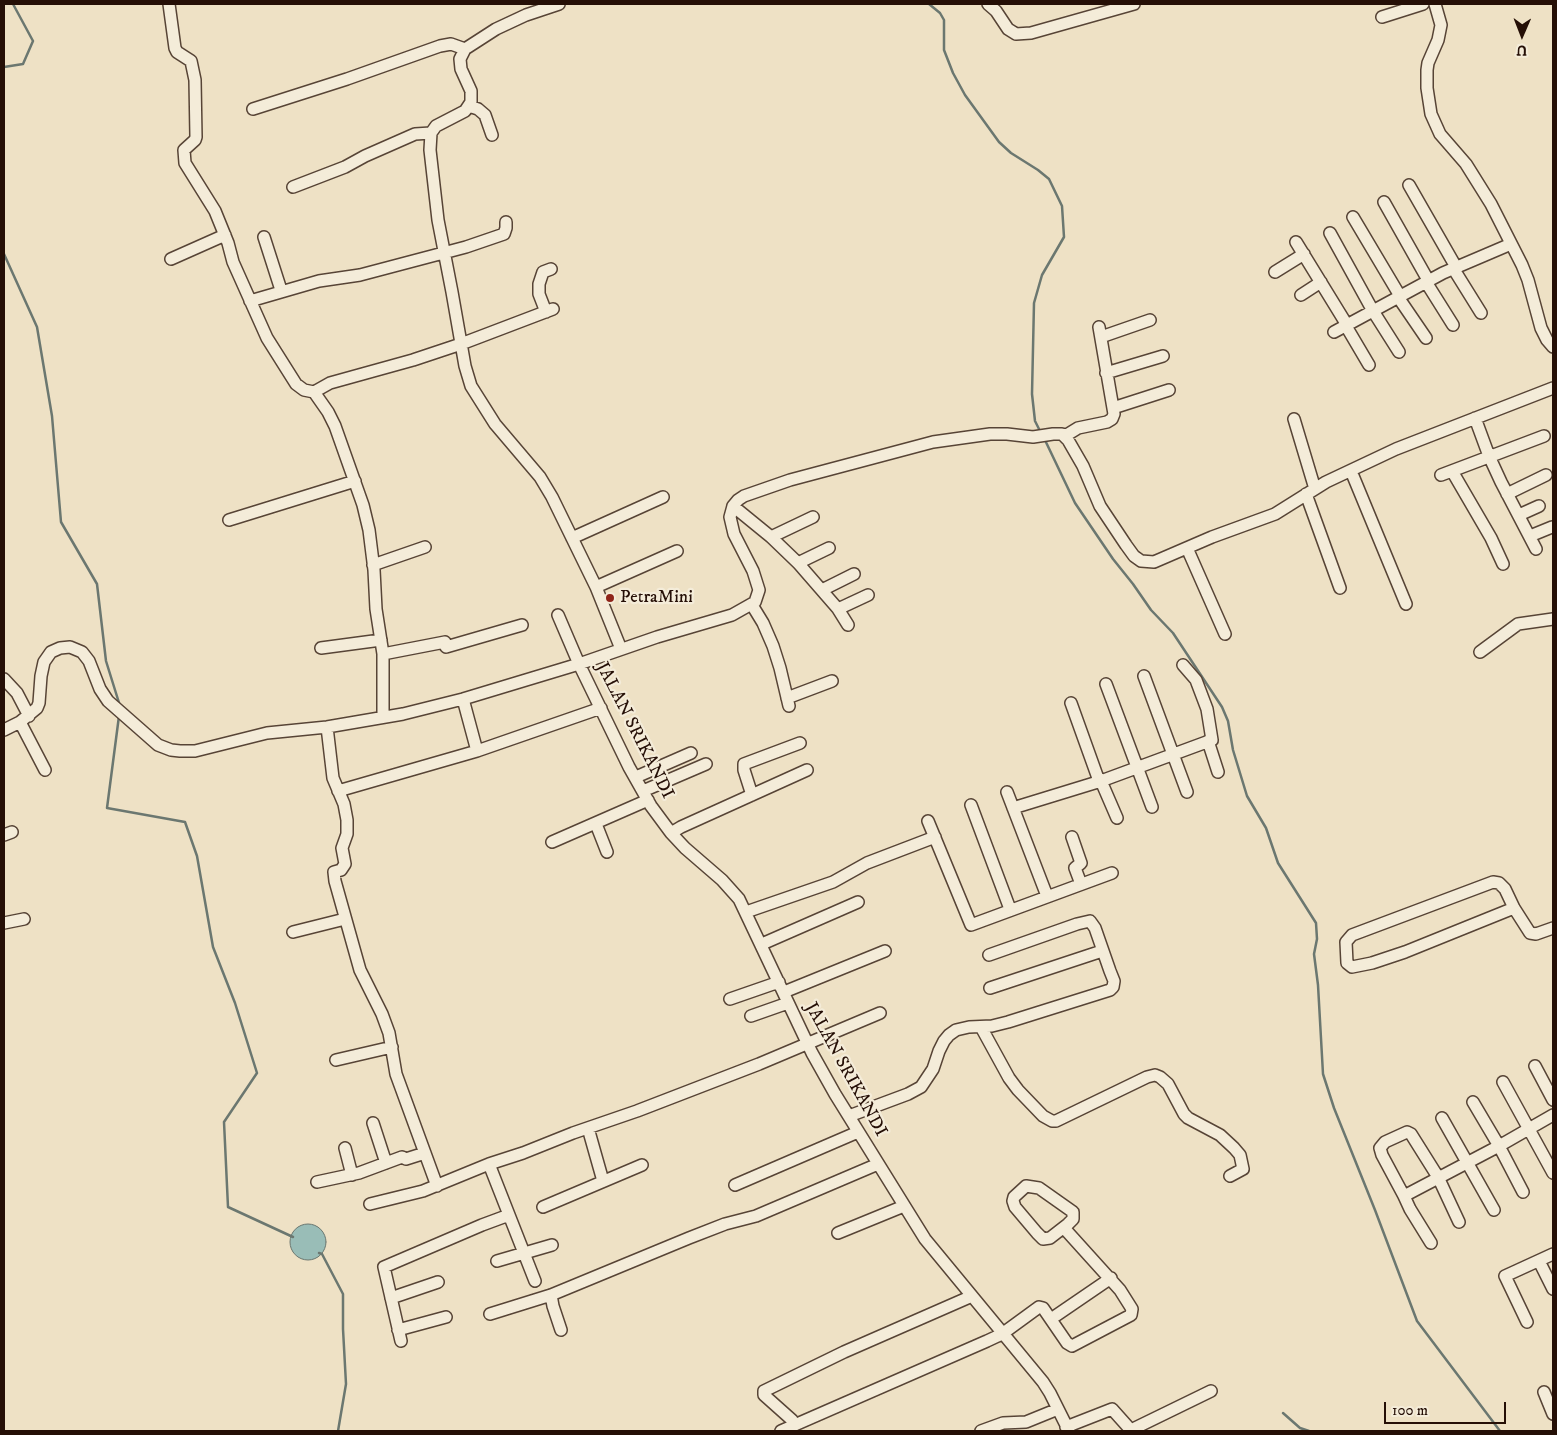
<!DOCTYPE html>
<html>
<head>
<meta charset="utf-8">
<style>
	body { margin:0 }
	#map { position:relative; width:1557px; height:1435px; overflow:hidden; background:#eee1c5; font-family:"IM FELL DW Pica",serif }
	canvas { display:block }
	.frame { position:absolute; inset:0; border:5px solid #250f06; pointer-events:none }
	.north { position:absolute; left:1497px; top:10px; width:50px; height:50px; -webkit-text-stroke:4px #f4ecd9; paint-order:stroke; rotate:181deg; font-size:14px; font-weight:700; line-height:20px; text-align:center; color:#250f06 }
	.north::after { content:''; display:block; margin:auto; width:18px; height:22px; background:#250f06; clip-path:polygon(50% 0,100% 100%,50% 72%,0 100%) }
	.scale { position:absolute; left:1384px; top:1402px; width:122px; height:22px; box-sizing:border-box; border:2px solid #250f06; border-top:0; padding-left:6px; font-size:15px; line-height:18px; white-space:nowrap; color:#250f06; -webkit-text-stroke:4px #f4ecd9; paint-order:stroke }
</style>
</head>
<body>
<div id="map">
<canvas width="1557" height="1435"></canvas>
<div class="frame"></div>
<div class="north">U</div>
<div class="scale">100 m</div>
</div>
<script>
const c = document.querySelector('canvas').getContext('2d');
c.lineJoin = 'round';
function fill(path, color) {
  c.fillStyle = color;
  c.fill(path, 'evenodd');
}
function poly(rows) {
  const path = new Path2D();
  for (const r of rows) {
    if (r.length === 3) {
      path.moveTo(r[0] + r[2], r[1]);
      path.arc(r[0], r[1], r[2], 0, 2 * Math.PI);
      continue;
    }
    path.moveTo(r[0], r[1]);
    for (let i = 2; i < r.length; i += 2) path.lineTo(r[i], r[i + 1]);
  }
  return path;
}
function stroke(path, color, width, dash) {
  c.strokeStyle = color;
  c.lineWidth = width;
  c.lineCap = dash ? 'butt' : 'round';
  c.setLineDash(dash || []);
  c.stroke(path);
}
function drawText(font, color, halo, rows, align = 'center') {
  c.font = font + ' "IM FELL DW Pica",serif';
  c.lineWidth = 4.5;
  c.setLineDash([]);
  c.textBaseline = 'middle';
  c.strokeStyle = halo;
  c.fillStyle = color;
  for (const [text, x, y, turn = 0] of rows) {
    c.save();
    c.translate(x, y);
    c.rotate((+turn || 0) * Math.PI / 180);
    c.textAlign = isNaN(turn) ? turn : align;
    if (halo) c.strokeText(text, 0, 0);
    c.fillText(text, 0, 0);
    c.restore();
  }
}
const water = poly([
	[308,1242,18]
]);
const stream = poly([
	[929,4,940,13,944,20,944,50,953,73,965,95,999,142,1011,153,1038,170,1049,179,1062,206,1064,237,1042,275,1034,303,1032,394,1035,421,1041,433],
	[4,67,23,64,33,41,13,4],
	[4,254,37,327,52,416,61,522,97,584,106,661,120,706],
	[1044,438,1075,503,1113,559,1133,584,1151,610,1173,633,1222,707,1228,721,1233,750,1247,796,1266,828,1278,863,1316,923,1317,939,1314,954,1318,985,1323,1074,1334,1108,1375,1210,1417,1321,1500,1431],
	[119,716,107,808,185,822,197,856,213,947,235,1003,257,1073,224,1122,228,1207,293,1237],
	[319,1253,322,1254,343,1294,343,1329,346,1384,338,1431],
	[1283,1413,1300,1428,1309,1431]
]);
const minor = poly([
	[169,4,175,48,177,52,191,61,195,80,196,137,195,140,184,150,185,163,215,211,228,243,233,262,267,338,296,384,304,390,314,392,328,412,335,426,363,505,369,530,374,570,376,609,383,654,383,717],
	[559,4,526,15,496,29,465,49,460,59,461,69,471,91,471,102,465,111,436,126,431,133,430,150,438,220,452,292,465,366,471,386,495,424,540,477,552,497,596,587,621,649],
	[988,4,996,11,1008,29,1016,34,1031,33,1134,4],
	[1435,4,1441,25,1438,40,1428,63,1427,70,1427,88,1431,114,1440,134,1466,164,1491,204,1522,265,1528,280,1541,328,1547,340,1553,347],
	[1382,17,1423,4],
	[469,106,478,109,485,115,492,135],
	[253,109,347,79,440,46,451,44,465,49],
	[1409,185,1456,267],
	[293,187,345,167,365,156,415,134,431,133],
	[1384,202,1428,280],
	[1353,217,1400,296],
	[1330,233,1373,311,1399,352],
	[264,237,281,290],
	[1296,242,1347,325],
	[171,259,225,235],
	[1453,268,1481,313],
	[1275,272,1304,254],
	[1426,282,1453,325],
	[1301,295,1321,282],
	[1398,297,1426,338],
	[250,301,319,281,360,275,466,247,504,234,506,228,506,222],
	[546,312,539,294,539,284,543,272,551,269],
	[1346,326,1369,365],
	[1334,332,1443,273,1511,244],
	[1101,337,1150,320],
	[1106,373,1163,356],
	[314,392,330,383,413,360,461,344,553,309],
	[1113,408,1169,390],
	[1475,418,1489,456,1501,482,1536,549],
	[1294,419,1315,489],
	[1065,436,1078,428,1107,422,1112,419,1114,414,1099,327],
	[1351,471,1406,604],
	[1452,471,1491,538,1503,564],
	[1441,475,1544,436],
	[1306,494,1340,588],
	[1507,494,1546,475],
	[733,506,771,537,798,563,838,609,848,625],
	[1519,515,1539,506],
	[229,520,355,481],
	[1530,536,1552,527],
	[771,537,813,517],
	[572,538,663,497],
	[1187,548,1225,634],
	[798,563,829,548],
	[373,565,425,547],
	[596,587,677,551],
	[822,590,854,574],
	[752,605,763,623,773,646,780,668,789,706],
	[838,609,868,595],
	[558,615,579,664,657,637,732,615,755,602,759,590,753,571,734,534,730,517,733,506,738,500,744,496,790,480,933,442,990,434,1007,434,1033,437,1053,434,1062,434,1068,440,1083,466,1100,506,1126,545,1134,556,1141,561,1154,562,1212,537,1275,514,1326,482,1396,449,1553,388],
	[321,648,381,640],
	[1480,652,1518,624,1553,619],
	[383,654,445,642,446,647,522,625],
	[1144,676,1187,792],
	[4,679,17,693,29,716],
	[1106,684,1152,807],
	[787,698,832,681],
	[463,699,477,751],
	[1071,703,1099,781],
	[20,722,45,770],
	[327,727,333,778,344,804,347,820,347,834,342,848,345,864,341,870,334,872,335,881,360,970,382,1014,389,1033,396,1074,437,1186],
	[4,730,20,722,37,708,39,703,41,676,44,662,51,652,60,648,70,647,82,652,89,661,100,689,108,701,158,745,171,750,180,751,195,751,267,733,327,727,403,714,463,699,579,664,629,767,651,806,671,833,685,848,722,880,739,899,812,1053,835,1094,925,1239,1043,1382,1050,1393,1069,1431],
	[1208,741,1218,772],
	[636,777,691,753],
	[1101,781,1117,818],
	[338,791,477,751,601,708],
	[643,791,706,764],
	[1007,792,1047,896],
	[752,795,744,770,744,764,800,743],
	[971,805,1010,909],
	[1013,808,1101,781,1212,740,1207,709,1196,680,1183,665],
	[928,821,971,925,1112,873],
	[596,824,607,852],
	[671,833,681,827,807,770],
	[4,835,12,832],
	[1072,837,1081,863,1075,868,1081,884],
	[552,842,648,800],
	[1514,908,1405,952,1372,963,1352,967,1347,963,1346,942,1352,935,1493,882,1499,883,1505,889,1514,908,1530,933,1536,934,1553,928],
	[746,912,833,882,867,863,935,837],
	[4,923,24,919],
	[293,932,345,919],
	[762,944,858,902],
	[990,988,1102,951],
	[784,992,885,951],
	[730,999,779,982],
	[751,1016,788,1003],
	[981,1027,1009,1078,1018,1090,1043,1116,1052,1121,1056,1121,1147,1077,1155,1075,1160,1077,1168,1084,1184,1114,1188,1118,1220,1135,1234,1148,1240,1155,1243,1169,1230,1176],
	[336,1060,392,1047],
	[1535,1066,1553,1100],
	[1503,1082,1553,1173],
	[1473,1102,1499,1146,1523,1192],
	[849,1116,908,1094,921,1087,933,1069,939,1051,944,1041,949,1035,956,1030,969,1027,992,1026,1008,1022,1110,990,1113,987,1114,981,1110,971,1095,928,1090,921,1077,924,989,955],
	[1442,1118,1494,1210],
	[373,1123,386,1163],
	[588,1128,603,1181],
	[345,1148,352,1175],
	[489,1164,535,1281],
	[317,1182,359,1173,402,1157,406,1159,425,1153],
	[735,1185,858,1132],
	[1026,1186,1039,1188,1073,1212,1073,1219,1068,1224,1050,1238,1043,1239,1037,1233,1015,1207,1013,1201,1014,1197,1026,1186],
	[1404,1196,1382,1155,1380,1148,1385,1142,1407,1132,1411,1134,1438,1177,1459,1222],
	[370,1204,423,1191,489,1164,523,1153,573,1133,637,1111,759,1064,880,1013],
	[543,1207,642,1165],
	[838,1233,904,1206],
	[1431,1243,1410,1209,1404,1196,1499,1146,1553,1115],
	[497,1261,552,1245],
	[1539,1261,1553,1289],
	[551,1295,553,1306,561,1330],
	[391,1298,438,1282],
	[490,1314,551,1295,689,1238,725,1224,756,1216,878,1164],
	[1051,1319,1111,1278],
	[1527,1322,1505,1276,1553,1254],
	[398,1330,446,1317],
	[401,1341,384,1267,482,1225,509,1215],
	[1544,1392,1553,1414],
	[795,1425,792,1420,764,1395,764,1391,844,1352,972,1296],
	[1066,1427,1112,1409,1129,1428,1133,1429,1211,1391],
	[781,1431,987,1341,1002,1334,1039,1307,1043,1308,1067,1343,1072,1346,1131,1315,1132,1309,1120,1290,1064,1228],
	[981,1431,1003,1423,1026,1422,1058,1409]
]);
const markers = [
	[610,598,5,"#8f2418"]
];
const poiNames = [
	["PetraMini",620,598]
];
const streetNames = [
	["JALAN SRIKANDI",634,731,63],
	["JALAN SRIKANDI",845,1070,61]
];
fill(water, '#99bdb7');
stroke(water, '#6b7770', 1);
stroke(stream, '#6b7770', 2.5);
stroke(minor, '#574436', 14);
stroke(minor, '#f4ecd9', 11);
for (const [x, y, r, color] of markers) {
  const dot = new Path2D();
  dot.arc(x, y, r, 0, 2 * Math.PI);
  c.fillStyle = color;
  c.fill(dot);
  stroke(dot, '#f4ecd9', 2);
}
drawText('18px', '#250f06', '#f4ecd9', poiNames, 'left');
drawText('18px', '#250f06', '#f4ecd9', streetNames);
</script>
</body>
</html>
